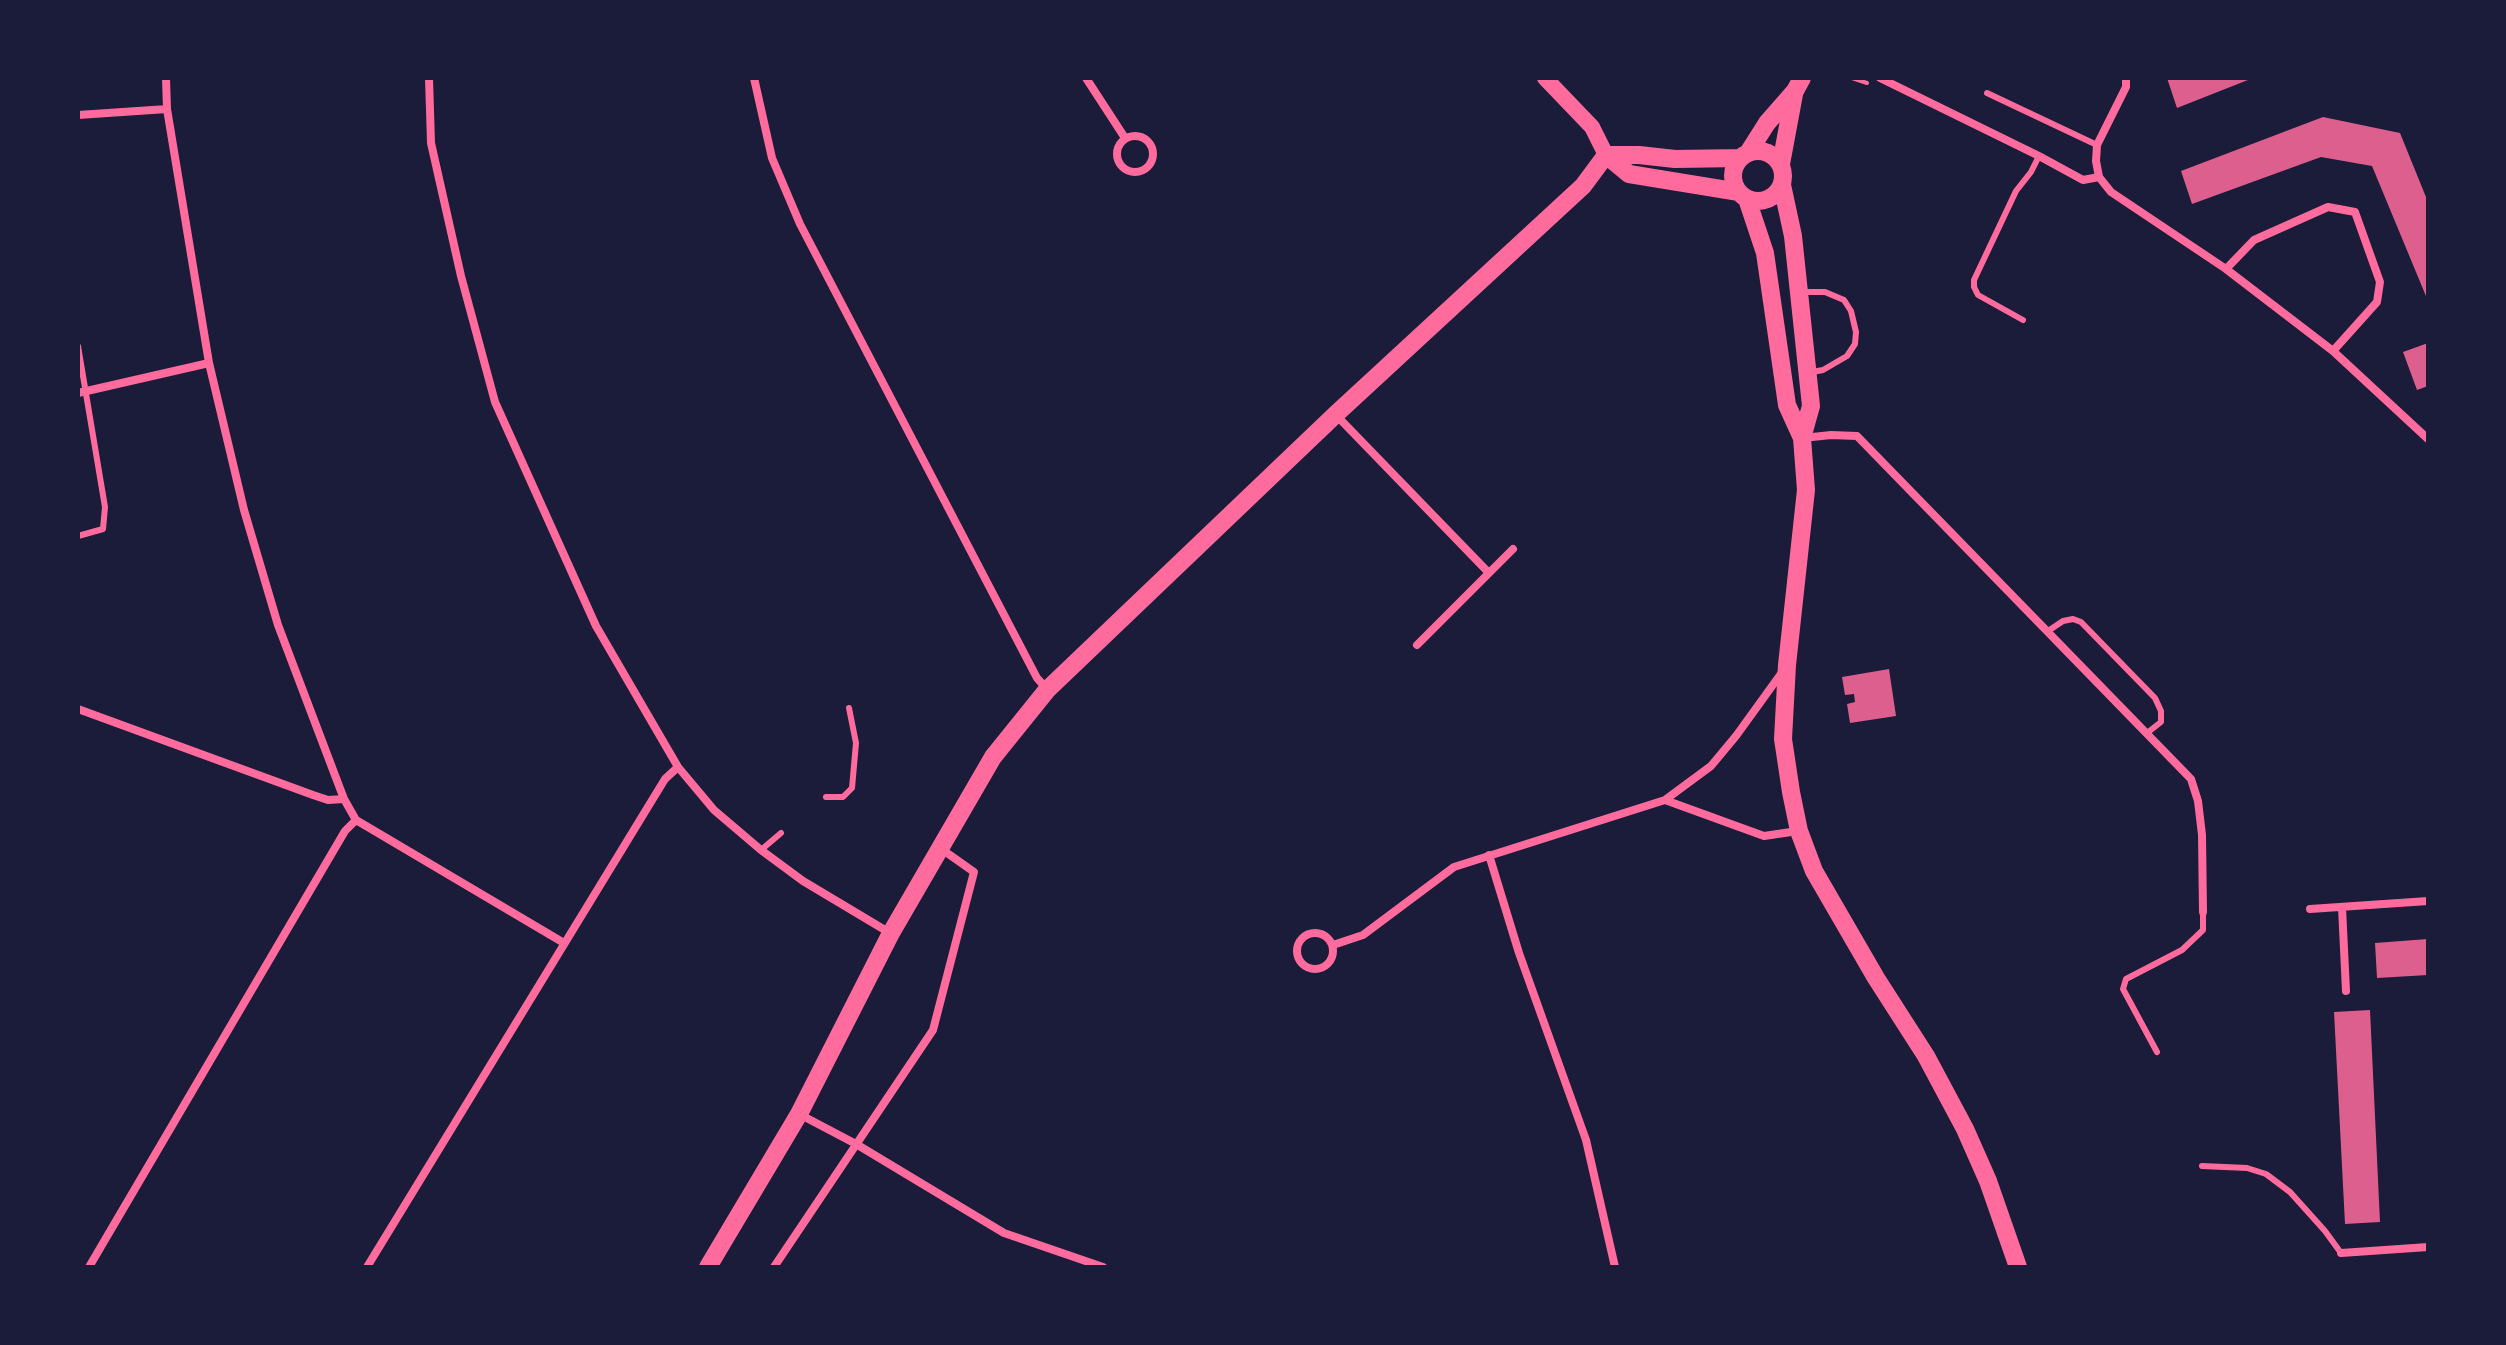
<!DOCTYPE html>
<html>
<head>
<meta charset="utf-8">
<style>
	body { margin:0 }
	#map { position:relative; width:2506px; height:1345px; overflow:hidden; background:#1b1b3a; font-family:Ubuntu,sans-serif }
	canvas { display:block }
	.frame { position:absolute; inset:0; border:80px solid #1b1b3a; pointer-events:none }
</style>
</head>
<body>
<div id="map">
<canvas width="2506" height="1345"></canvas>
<div class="frame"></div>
</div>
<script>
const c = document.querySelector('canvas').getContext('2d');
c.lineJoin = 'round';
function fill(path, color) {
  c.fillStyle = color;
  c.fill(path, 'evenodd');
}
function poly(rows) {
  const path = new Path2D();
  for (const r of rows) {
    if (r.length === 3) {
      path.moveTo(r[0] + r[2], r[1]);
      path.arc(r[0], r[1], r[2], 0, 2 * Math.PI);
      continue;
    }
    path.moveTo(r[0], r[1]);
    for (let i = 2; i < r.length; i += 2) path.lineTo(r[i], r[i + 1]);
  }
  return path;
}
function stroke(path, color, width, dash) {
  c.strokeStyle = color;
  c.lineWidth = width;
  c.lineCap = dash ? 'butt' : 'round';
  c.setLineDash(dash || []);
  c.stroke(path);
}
const building = poly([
	[2167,78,2253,78,2177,108],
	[2323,117,2400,133,2428,202,2428,301,2372,166,2321,157,2192,204,2181,171],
	[2428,343,2428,386,2417,390,2403,352],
	[1889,669,1896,716,1850,723,1847,704,1855,702,1854,694,1845,695,1842,677],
	[2428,939,2428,975,2377,978,2375,943],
	[2370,1010,2380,1222,2345,1224,2334,1012]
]);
const path = poly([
	[1852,78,1867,83]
]);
const service = poly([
	[1987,93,2097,145],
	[1801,292,1825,292,1844,300,1851,311,1856,332,1855,344,1847,356,1823,370,1812,372],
	[2023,320,1978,295,1974,287,1974,280,2016,191,2031,172,2039,156],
	[78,346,105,507,103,529,78,536],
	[2048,631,2063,621,2073,619,2081,622,2155,698,2161,711,2161,722,2147,733],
	[826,797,843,797,852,788,856,743,849,708],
	[761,850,781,833],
	[2157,1052,2123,989,2126,979,2182,950,2203,930,2203,912],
	[2202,1166,2247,1168,2266,1174,2290,1192,2325,1231,2341,1253]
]);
const minor = poly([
	[166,78,167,109,209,363,244,510,278,625,344,799,356,820,564,943],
	[429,78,431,143,461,276,495,402,596,626,678,767,714,810,761,850,803,881,890,933],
	[754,78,772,158,800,224,1037,678,1047,689],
	[1086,78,1125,138],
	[1880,78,2039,156,2083,180,2099,177,2111,192,2226,269,2333,351,2428,439],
	[78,115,167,109],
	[1135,154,18],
	[2099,177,2096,161,2097,145,2126,87,2126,78],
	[2226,269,2254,240,2328,207,2355,212,2380,282,2377,302,2333,351],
	[78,393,209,363],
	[1336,415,1489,573],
	[1803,438,1831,435,1857,436,2191,779,2198,801,2202,835,2203,912],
	[1417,645,1513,549],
	[78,709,313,795,328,800,344,799],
	[1665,800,1764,836,1798,831],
	[1489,855,1519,953,1586,1140,1615,1267],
	[2342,907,2346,991],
	[2310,909,2428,901],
	[1315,951,18],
	[1333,945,1363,935,1454,867,1665,800,1711,766,1736,736,1783,671],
	[799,1114,856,1144,1004,1233,1103,1267],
	[2341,1253,2428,1247],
	[89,1267,345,831,356,820],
	[367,1267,665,779,678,767],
	[774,1267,933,1030,974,872,940,848]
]);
const secondary = poly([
	[1545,78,1592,127,1606,155]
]);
const primary = poly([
	[1758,176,25],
	[1748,153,1767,123,1795,91,1802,78],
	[1606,155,1629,174,1739,192],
	[1606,155,1639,155,1675,159,1741,158],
	[1781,164,1794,94],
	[1782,185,1793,236,1811,406,1802,438,1806,490,1787,665,1783,739,1791,792,1799,831,1814,871,1876,978,1926,1056,1965,1129,1988,1181,2018,1267],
	[1747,199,1765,253,1787,405,1802,438],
	[708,1267,799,1114,891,933,993,757,1047,690,1336,414,1583,186,1606,155]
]);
fill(building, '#dd5f8e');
stroke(path, '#ff6b9d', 4);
stroke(service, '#ff6b9d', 6);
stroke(minor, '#ff6b9d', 8);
stroke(secondary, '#ff6b9d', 16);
stroke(primary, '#ff6b9d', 18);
</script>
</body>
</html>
